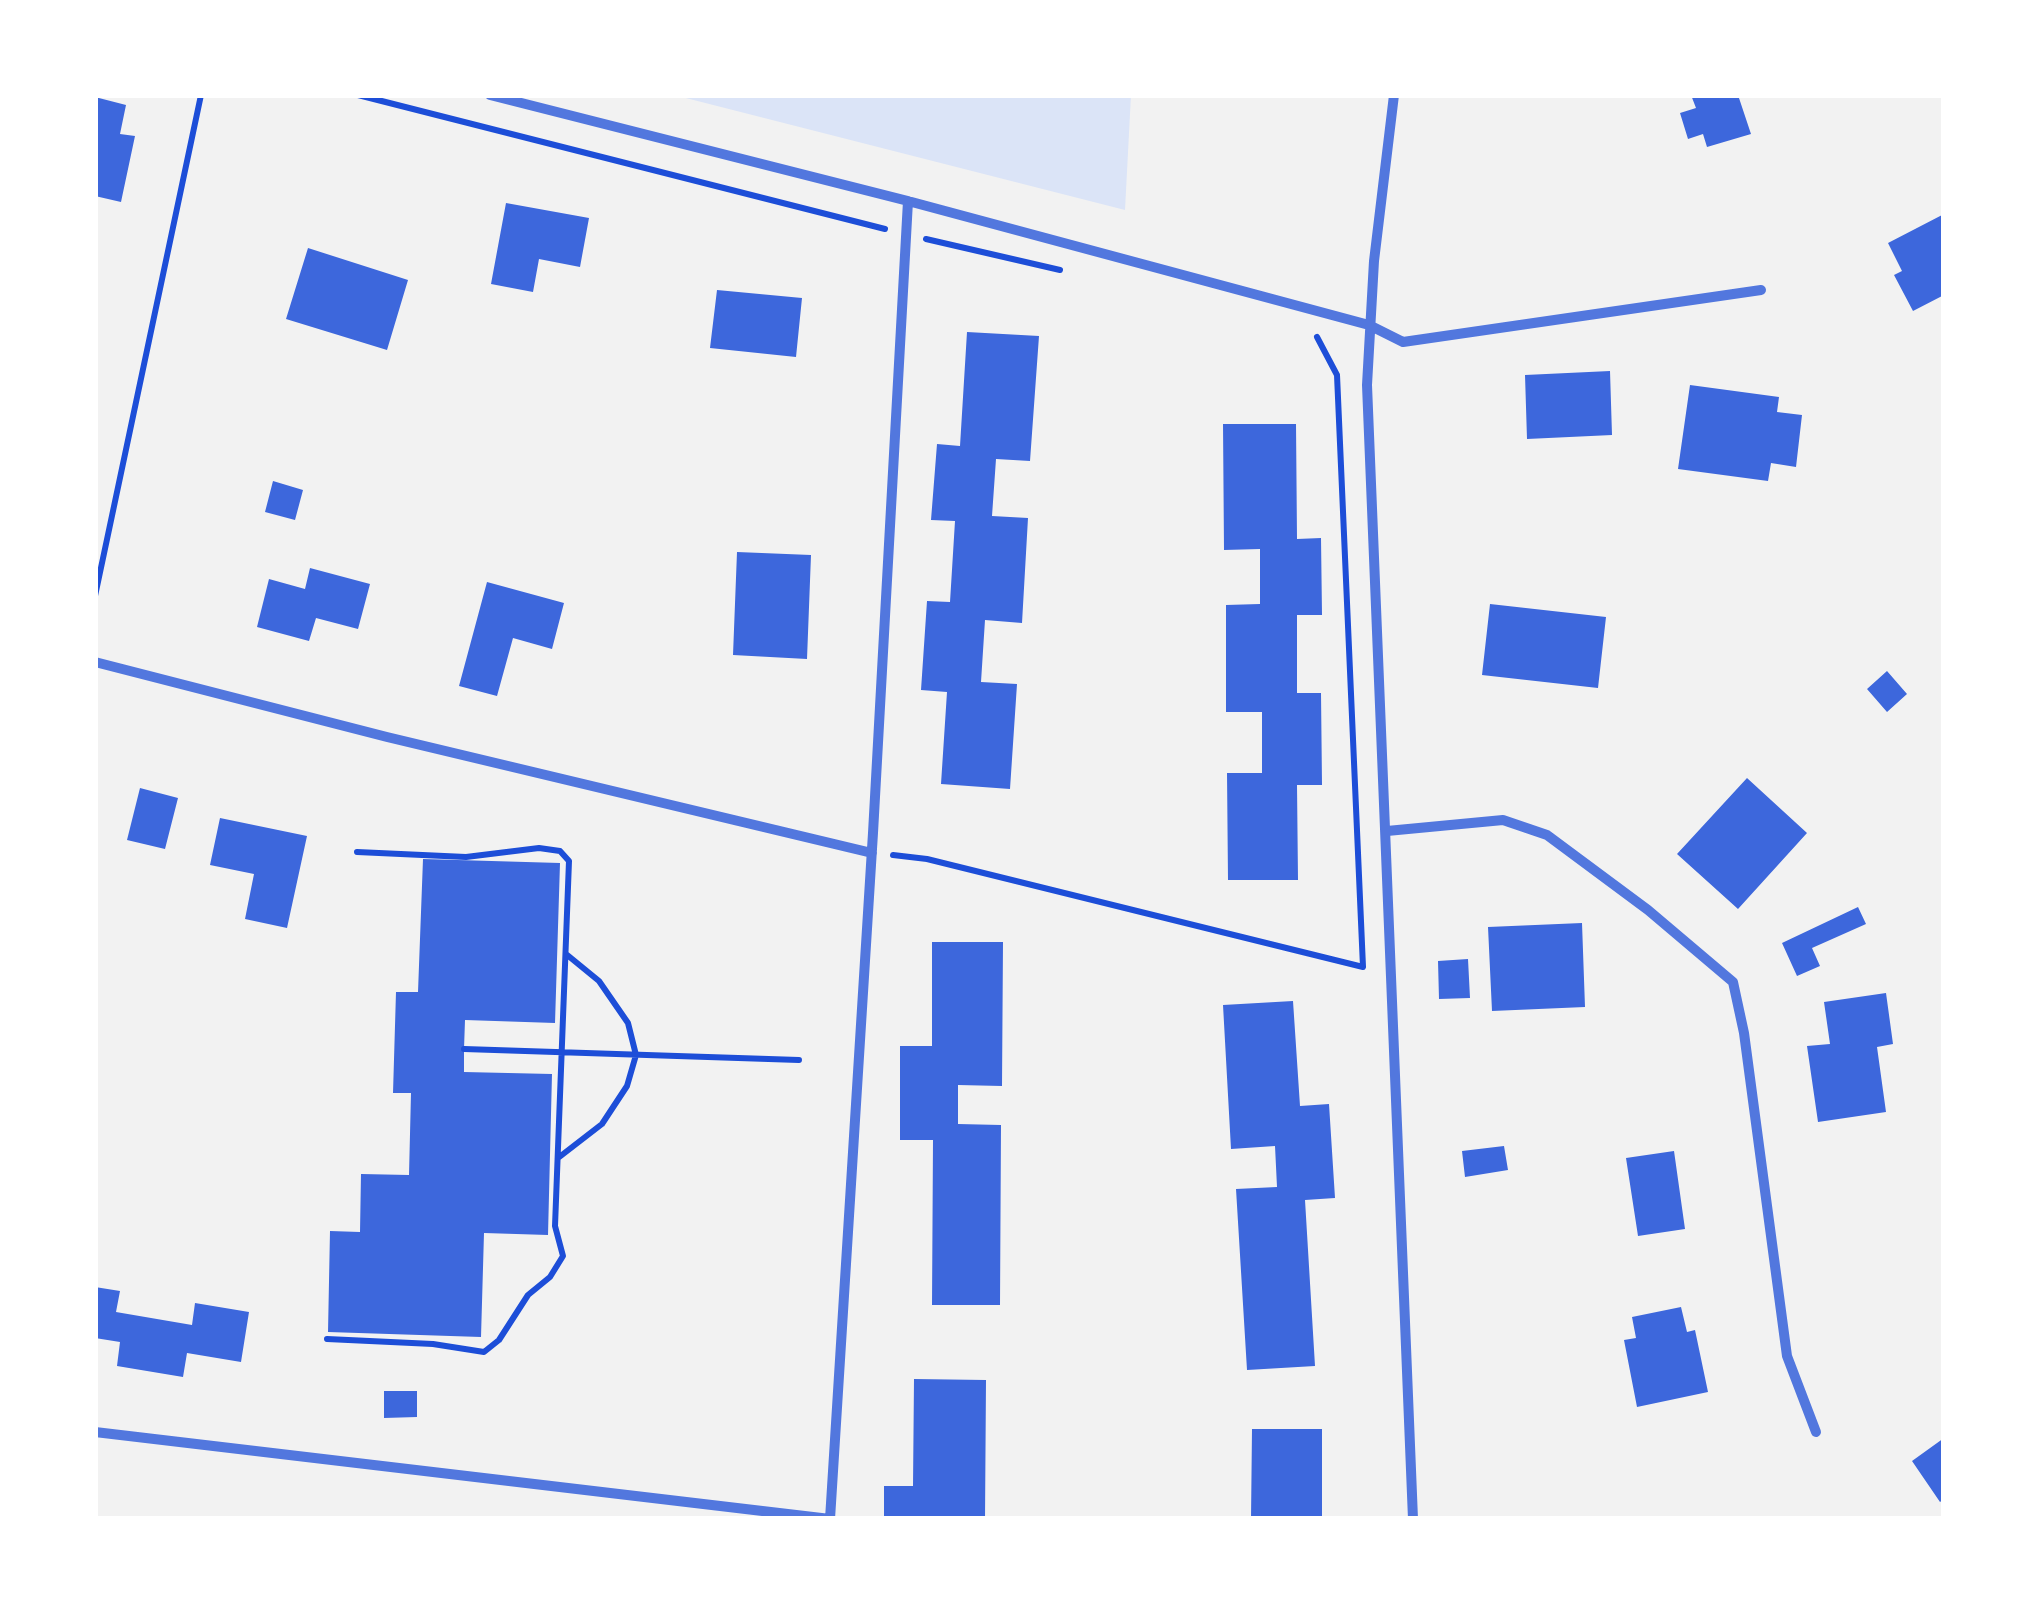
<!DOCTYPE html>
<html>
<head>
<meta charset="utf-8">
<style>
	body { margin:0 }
	#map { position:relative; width:2039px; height:1614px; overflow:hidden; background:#f2f2f2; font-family:Raleway,sans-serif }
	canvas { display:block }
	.frame { position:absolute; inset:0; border:98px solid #fff; pointer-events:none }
</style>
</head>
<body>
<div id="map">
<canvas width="2039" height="1614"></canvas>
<div class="frame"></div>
</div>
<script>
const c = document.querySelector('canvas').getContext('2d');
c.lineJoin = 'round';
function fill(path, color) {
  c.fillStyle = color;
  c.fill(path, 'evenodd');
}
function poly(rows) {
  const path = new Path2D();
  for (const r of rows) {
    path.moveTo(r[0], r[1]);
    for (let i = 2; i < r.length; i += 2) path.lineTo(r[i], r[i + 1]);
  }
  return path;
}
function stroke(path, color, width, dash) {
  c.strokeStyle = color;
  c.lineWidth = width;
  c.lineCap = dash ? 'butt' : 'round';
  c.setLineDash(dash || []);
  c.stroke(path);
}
const green = poly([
	[674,95,1131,95,1125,210]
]);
const building = poly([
	[1691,95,1738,95,1751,134,1707,147,1703,134,1688,139,1680,113,1696,108],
	[95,97,126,105,120,134,135,136,121,202,95,196],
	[506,203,589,218,580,267,539,259,533,292,491,284],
	[1944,214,1944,295,1913,311,1894,275,1902,271,1888,243],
	[308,248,408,280,387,350,286,319],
	[717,290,802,298,796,357,710,348],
	[967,332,1039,336,1030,461,996,459,992,516,1028,518,1022,623,985,620,981,682,1017,684,1010,789,941,784,947,692,921,690,927,601,950,602,955,521,931,520,937,444,960,446],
	[1610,371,1612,435,1527,439,1525,375],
	[1690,385,1779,397,1777,412,1802,415,1796,467,1771,463,1768,481,1678,469],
	[1223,424,1296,424,1297,539,1321,538,1322,615,1297,615,1297,693,1321,693,1322,785,1297,785,1298,880,1228,880,1227,773,1262,773,1262,712,1226,712,1226,605,1260,604,1260,549,1224,550],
	[273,481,303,490,295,520,265,512],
	[737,552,811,555,807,659,733,655],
	[310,568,370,584,358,629,316,618,309,641,257,627,269,579,305,589],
	[487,582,564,603,552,649,513,638,497,696,459,686],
	[1490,604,1606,617,1598,688,1482,675],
	[1887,671,1907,694,1887,712,1867,689],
	[1747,778,1807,833,1738,909,1677,854],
	[140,788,178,798,165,849,127,840],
	[220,818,307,836,287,928,245,919,254,874,210,865],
	[423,859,560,863,555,1023,465,1020,464,1049,464,1072,552,1074,548,1235,484,1233,481,1337,328,1332,330,1231,360,1232,361,1174,409,1175,411,1093,393,1093,396,992,418,992],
	[1858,907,1866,924,1812,948,1820,966,1797,976,1782,943],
	[1582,923,1585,1007,1492,1011,1488,927],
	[932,942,1003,942,1002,1086,958,1085,958,1124,1001,1125,1000,1305,932,1305,933,1140,900,1140,900,1046,932,1046],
	[1468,959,1470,998,1439,999,1438,961],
	[1886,993,1893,1044,1877,1047,1886,1112,1818,1122,1807,1046,1830,1044,1824,1002],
	[1293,1001,1300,1106,1329,1104,1335,1198,1305,1200,1315,1366,1247,1370,1236,1189,1277,1187,1275,1146,1231,1149,1223,1005],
	[1504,1146,1508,1170,1465,1177,1462,1151],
	[1674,1151,1685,1229,1638,1236,1626,1158],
	[95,1287,120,1291,116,1312,192,1325,195,1303,249,1312,241,1362,187,1353,183,1377,117,1366,120,1342,95,1338],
	[1681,1307,1687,1332,1695,1330,1708,1392,1637,1407,1624,1340,1636,1338,1632,1317],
	[914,1379,986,1380,985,1519,884,1519,884,1486,913,1486],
	[384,1391,417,1391,417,1417,384,1418],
	[1252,1429,1322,1429,1322,1519,1251,1519],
	[1944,1438,1944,1499,1940,1502,1912,1461]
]);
const path = poly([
	[358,95,885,229],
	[926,239,1060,270],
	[95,596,201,95],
	[893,855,927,859,1363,967,1337,375,1317,337],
	[464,1049,799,1060],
	[558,1158,602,1124,627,1086,636,1055,628,1023,599,981,566,954],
	[327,1339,433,1344,484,1352,499,1340,528,1295,550,1277,563,1256,555,1226,569,861,560,851,539,848,466,857,357,852]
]);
const minor = poly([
	[490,95,908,201,1369,325,1403,342,1761,290],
	[1394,95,1374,261,1367,385,1413,1519],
	[95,662,387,737,872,853],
	[1387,831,1503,820,1547,835,1648,910,1733,982,1744,1033,1787,1356,1816,1432],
	[95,1432,830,1519],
	[830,1519,873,833,908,201]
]);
fill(green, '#dbe4f7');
fill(building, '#3d67dc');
stroke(path, '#1d4ed8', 6);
stroke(minor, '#5277de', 10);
</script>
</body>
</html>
